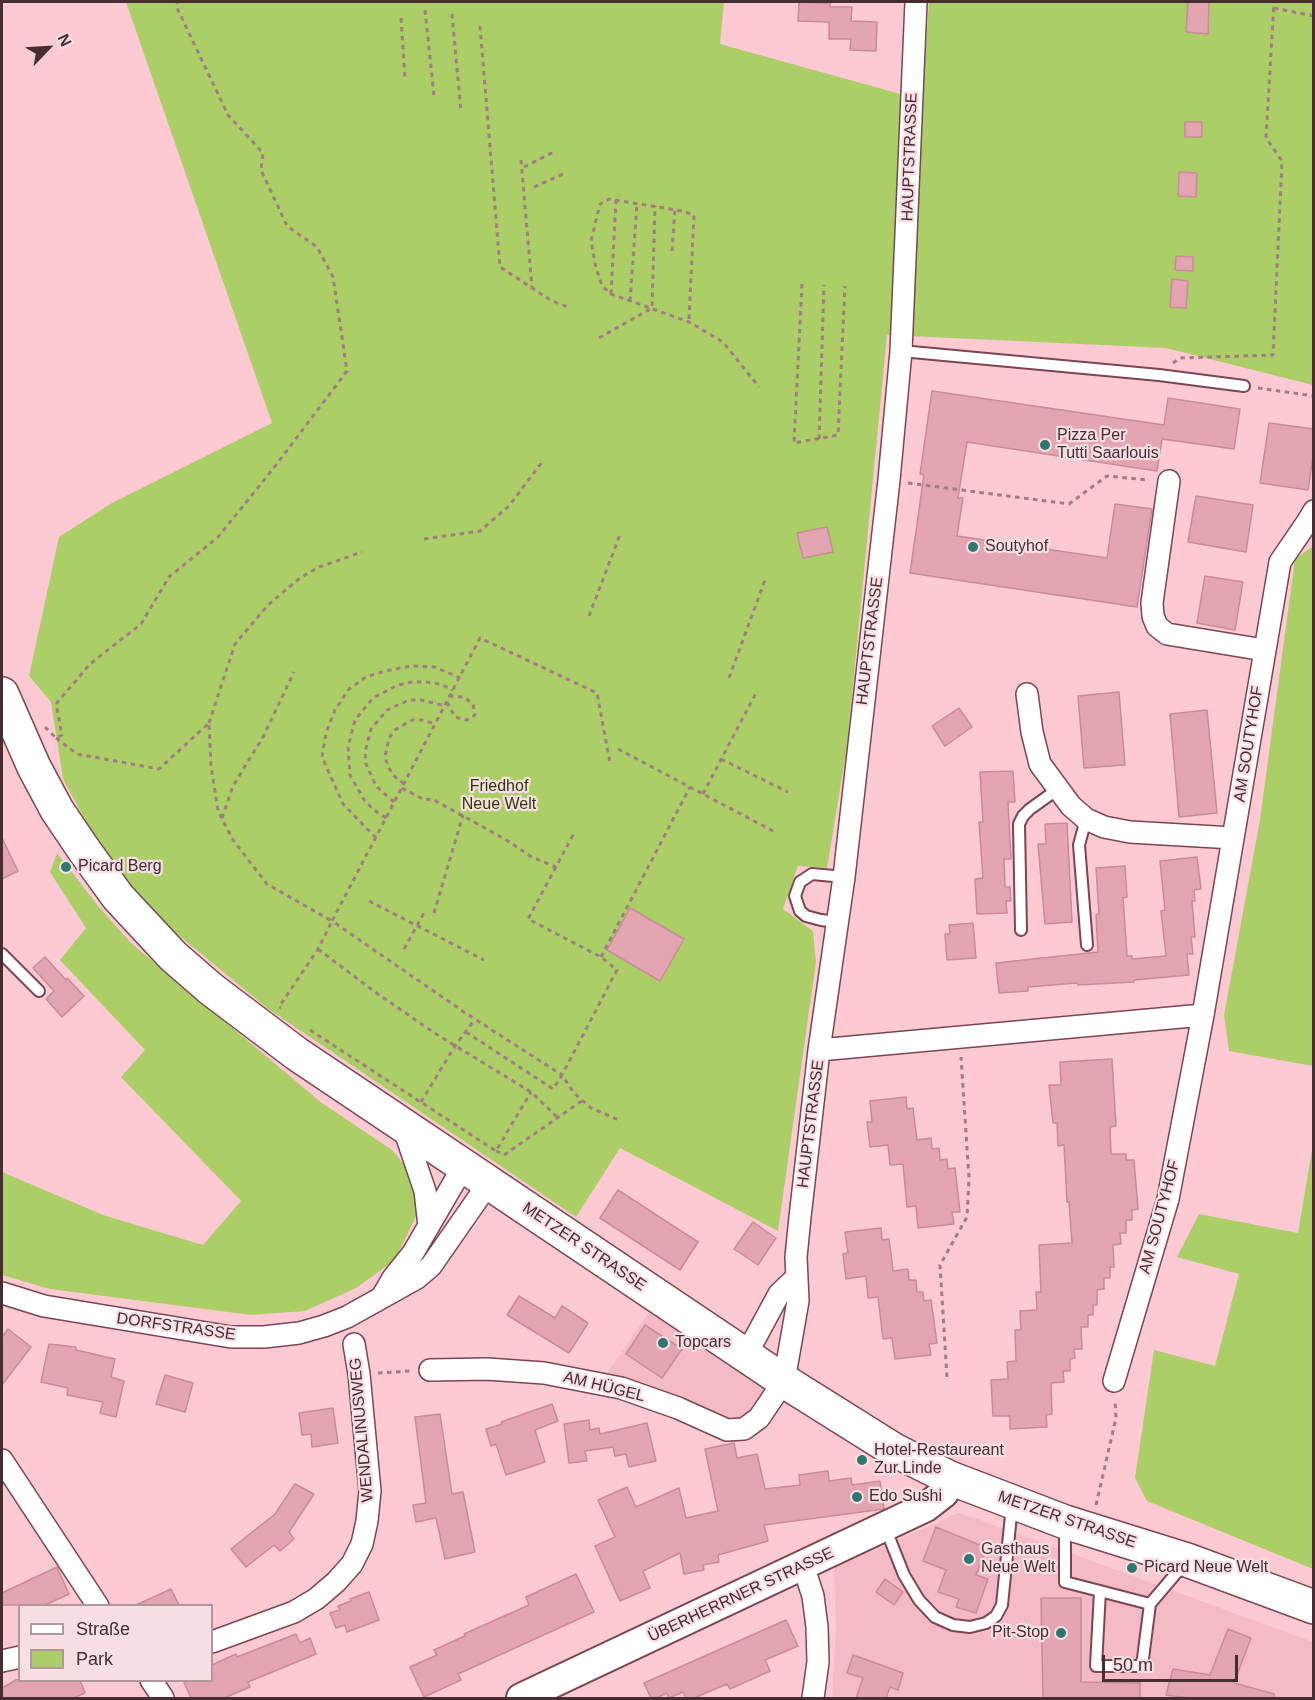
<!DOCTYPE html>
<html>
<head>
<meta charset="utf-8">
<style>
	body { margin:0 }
	#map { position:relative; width:1315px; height:1700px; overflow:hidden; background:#fdc9d3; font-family:Helvetica,sans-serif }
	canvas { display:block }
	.frame { position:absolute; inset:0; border:3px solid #462d32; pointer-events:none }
	.legend { position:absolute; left:18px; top:1604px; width:195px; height:78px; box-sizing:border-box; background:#f9dee3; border:2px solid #b1979c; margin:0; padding:8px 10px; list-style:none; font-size:18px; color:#462d32 }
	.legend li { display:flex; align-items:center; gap:12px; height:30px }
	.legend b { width:30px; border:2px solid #b1979c }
	.north { position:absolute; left:18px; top:18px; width:60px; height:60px; -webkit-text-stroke:4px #f9dee3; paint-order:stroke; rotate:65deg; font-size:16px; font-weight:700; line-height:24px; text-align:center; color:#462d32 }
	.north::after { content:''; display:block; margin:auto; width:21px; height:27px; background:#462d32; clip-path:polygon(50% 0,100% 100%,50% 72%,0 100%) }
	.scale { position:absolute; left:1102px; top:1655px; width:136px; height:27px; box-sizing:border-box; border:3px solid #462d32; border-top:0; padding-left:8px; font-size:18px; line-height:21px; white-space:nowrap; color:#462d32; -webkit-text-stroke:4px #f9dee3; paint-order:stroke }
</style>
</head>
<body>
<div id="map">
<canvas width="1315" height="1700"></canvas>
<div class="frame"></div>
<ul class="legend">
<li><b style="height:8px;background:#fff"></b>Straße</li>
<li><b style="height:16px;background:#abcf66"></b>Park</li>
</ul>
<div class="north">N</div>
<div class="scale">50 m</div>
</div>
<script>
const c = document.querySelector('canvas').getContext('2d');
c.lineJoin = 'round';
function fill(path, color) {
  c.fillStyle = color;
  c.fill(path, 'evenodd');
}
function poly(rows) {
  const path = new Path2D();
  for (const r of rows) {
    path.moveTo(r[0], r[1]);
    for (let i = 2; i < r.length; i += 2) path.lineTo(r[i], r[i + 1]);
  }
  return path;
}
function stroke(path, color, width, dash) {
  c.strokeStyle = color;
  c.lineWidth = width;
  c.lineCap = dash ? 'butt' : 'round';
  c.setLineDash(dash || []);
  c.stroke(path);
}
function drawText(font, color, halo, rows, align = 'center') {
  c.font = font + ' Helvetica,sans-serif';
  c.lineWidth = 4.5;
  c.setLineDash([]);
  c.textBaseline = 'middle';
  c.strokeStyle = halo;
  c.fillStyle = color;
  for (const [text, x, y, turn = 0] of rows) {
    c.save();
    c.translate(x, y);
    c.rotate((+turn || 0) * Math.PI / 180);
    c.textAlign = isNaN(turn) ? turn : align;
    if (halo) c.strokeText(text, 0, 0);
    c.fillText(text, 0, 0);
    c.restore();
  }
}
const built = poly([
	[650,1311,769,1392,757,1413,726,1424,606,1375],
	[958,1513,975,1518,1313,1642,1313,1698,832,1698,836,1626,834,1568]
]);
const green = poly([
	[126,2,724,2,720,44,922,100,929,2,1313,2,1313,385,1166,348,887,335,847,747,827,868,798,866,783,909,813,931,816,962,778,1231,620,1148,576,1217,267,1008,154,915,94,837,63,779,51,702,29,676,59,537,112,503,272,423],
	[1313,546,1313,1066,1229,1051,1224,1015,1260,820,1295,559],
	[57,853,99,907,131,943,322,1103,392,1150,407,1168,420,1208,395,1260,356,1288,305,1311,251,1315,50,1289,2,1275,2,1172,103,1215,203,1245,241,1201,121,1077,145,1050,60,960,86,928,50,872],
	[1313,1144,1314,1569,1313,1569,1147,1501,1135,1478,1154,1350,1215,1366,1239,1274,1177,1257,1199,1214,1298,1233]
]);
const building = poly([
	[799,2,830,3,830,7,852,7,851,21,877,22,876,51,850,50,851,39,829,39,829,22,798,21,799,2],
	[1188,2,1209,2,1208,34,1186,32,1188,2],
	[1185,122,1202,122,1202,137,1185,137,1185,122],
	[1179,172,1197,173,1196,197,1178,196,1179,172],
	[1176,256,1193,257,1193,271,1175,270,1176,256],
	[1172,279,1188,281,1186,308,1170,307,1172,279],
	[932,391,1164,425,1168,398,1240,409,1234,449,1162,439,1157,471,967,442,958,498,963,498,957,536,1107,558,1115,504,1152,509,1137,607,910,573,924,475,920,474,932,391],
	[1269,423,1314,429,1314,451,1308,490,1260,483,1269,423],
	[1196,496,1253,505,1246,552,1188,542,1196,496],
	[827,527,833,552,803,558,797,533,827,527],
	[1205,576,1243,582,1235,630,1197,623,1205,576],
	[1119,692,1125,765,1084,768,1078,696,1119,692],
	[959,708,972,727,945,746,932,726,959,708],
	[1207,710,1217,813,1179,817,1170,714,1207,710],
	[1013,771,1015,802,1008,802,1011,859,1004,859,1005,887,1010,887,1011,901,1006,901,1007,913,977,914,975,879,983,878,979,822,983,822,980,772,1013,771],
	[1067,823,1072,922,1045,924,1038,844,1046,844,1045,824,1067,823],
	[2,838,18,871,2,879,2,838],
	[1197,857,1201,889,1194,890,1195,901,1192,901,1195,937,1191,937,1193,954,1187,954,1189,975,1134,980,1134,982,1078,985,1077,983,1028,987,1028,991,999,993,996,963,1098,952,1096,915,1099,914,1096,868,1125,866,1127,897,1123,898,1127,956,1132,956,1132,959,1166,956,1161,911,1165,910,1160,861,1197,857],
	[630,908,684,939,660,981,607,950,630,908],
	[973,923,976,958,947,960,945,934,950,934,949,925,973,923],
	[45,957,66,980,67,978,84,996,62,1017,46,999,54,991,33,968,45,957],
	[1112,1059,1116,1126,1110,1127,1111,1154,1126,1154,1126,1160,1134,1160,1138,1209,1132,1210,1132,1220,1126,1220,1126,1233,1120,1233,1121,1244,1113,1245,1114,1267,1110,1267,1110,1278,1104,1278,1104,1289,1097,1290,1097,1305,1093,1305,1093,1315,1088,1315,1088,1327,1081,1327,1082,1349,1074,1349,1075,1358,1070,1359,1070,1371,1063,1371,1064,1382,1051,1383,1052,1414,1046,1415,1047,1427,1010,1429,1010,1416,993,1416,991,1380,1008,1379,1007,1362,1016,1361,1015,1330,1021,1330,1020,1311,1037,1310,1036,1292,1041,1292,1039,1245,1072,1243,1069,1202,1067,1202,1064,1145,1058,1146,1057,1123,1053,1123,1049,1085,1061,1085,1060,1062,1112,1059],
	[906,1097,907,1109,913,1108,917,1140,931,1138,932,1149,939,1148,940,1160,947,1159,948,1169,955,1168,960,1212,952,1212,954,1224,918,1228,916,1206,907,1207,903,1164,890,1165,888,1145,870,1147,867,1122,872,1122,870,1101,906,1097],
	[618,1190,698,1242,680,1270,600,1218,618,1190],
	[753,1222,776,1238,758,1265,734,1249,753,1222],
	[881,1228,882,1240,889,1239,893,1271,908,1269,909,1280,916,1280,917,1292,923,1292,924,1301,931,1300,937,1343,929,1344,931,1355,895,1359,892,1338,883,1339,878,1297,868,1298,866,1276,846,1279,843,1254,848,1253,845,1232,881,1228],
	[519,1296,555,1318,562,1306,588,1323,569,1353,507,1315,519,1296],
	[645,1325,682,1349,662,1378,626,1354,645,1325],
	[8,1329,31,1347,2,1385,2,1337,8,1329],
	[49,1344,76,1347,76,1350,115,1359,111,1377,124,1381,116,1417,100,1413,103,1402,67,1395,68,1388,41,1382,49,1344],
	[165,1375,193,1383,185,1412,156,1404,165,1375],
	[552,1404,558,1421,535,1430,545,1462,506,1475,496,1444,491,1446,486,1429,502,1424,501,1422,552,1404],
	[333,1408,338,1443,312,1447,311,1434,302,1435,299,1413,333,1408],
	[440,1414,452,1494,463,1492,475,1552,445,1559,436,1518,416,1522,413,1505,426,1503,415,1417,440,1414],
	[589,1420,590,1430,599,1428,600,1434,647,1423,656,1461,629,1467,626,1454,615,1456,613,1447,585,1451,587,1461,569,1463,564,1424,589,1420],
	[734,1443,737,1458,757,1454,765,1489,800,1485,799,1475,828,1471,829,1481,851,1478,852,1485,880,1481,884,1509,764,1525,768,1541,718,1555,719,1562,703,1565,704,1570,684,1574,680,1553,643,1571,650,1588,620,1601,595,1546,615,1537,598,1500,627,1487,636,1507,679,1488,686,1518,718,1511,705,1449,734,1443],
	[295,1484,314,1494,289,1532,294,1539,280,1551,274,1545,246,1567,231,1549,275,1514,295,1484],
	[936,1527,987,1548,976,1575,988,1579,976,1613,956,1607,959,1599,938,1592,946,1570,923,1561,936,1527],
	[57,1567,69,1594,45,1605,2,1605,2,1593,57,1567],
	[576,1574,594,1612,458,1674,461,1680,424,1697,410,1667,437,1655,434,1650,465,1636,464,1634,529,1605,526,1597,576,1574],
	[885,1579,903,1592,894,1605,876,1592,885,1579],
	[171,1589,179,1605,136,1605,171,1589],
	[369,1592,379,1620,347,1632,345,1625,336,1628,330,1613,340,1610,338,1606,351,1601,350,1599,369,1592],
	[1041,1598,1081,1598,1081,1682,1140,1683,1140,1698,1043,1698,1041,1598],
	[786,1620,798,1646,765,1660,770,1671,730,1689,727,1684,694,1698,686,1698,683,1692,669,1698,667,1693,656,1698,651,1698,644,1683,786,1620],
	[1228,1629,1251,1638,1234,1683,1274,1694,1274,1698,1189,1698,1166,1695,1173,1669,1210,1675,1228,1629],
	[296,1634,300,1643,310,1638,316,1654,248,1682,250,1687,224,1698,191,1698,183,1680,212,1680,212,1665,236,1654,237,1657,296,1634],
	[853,1655,903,1673,898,1690,890,1687,886,1698,856,1698,863,1678,847,1673,853,1655],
	[16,1680,80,1680,85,1693,73,1698,2,1698,2,1688,16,1680]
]);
const path = poly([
	[1274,8,1314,16],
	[425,10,434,96],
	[452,14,461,111],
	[401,18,405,78],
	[480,26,500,267,552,301,568,307],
	[521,160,532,287],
	[524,167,556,151],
	[534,187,563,174],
	[672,251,675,209],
	[802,284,794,443,838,435,845,286],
	[611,294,616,200],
	[630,301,637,204],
	[689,319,694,215,682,211,609,199,600,204,591,241,596,268,602,286,611,294,689,322,723,342,759,387],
	[599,338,652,308,655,206],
	[1173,363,1180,358,1273,355,1282,161,1266,138,1274,2],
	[1258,388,1314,396],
	[819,439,824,285],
	[908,483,1069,504,1107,476,1149,480],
	[424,539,480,531,509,506,542,462],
	[589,616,621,532],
	[729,678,765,580],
	[447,702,455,717,467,720,475,715,473,704,464,697,450,696],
	[209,723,235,644,268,605,300,578,319,567,362,552],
	[45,727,56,738,62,735,56,704,90,664,141,624,169,577,218,537,273,469,347,371,333,277,317,247,287,226,261,170,263,153,228,115,178,10,177,2],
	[56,738,77,754,159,769,209,723,211,766,218,811,233,840,267,884,332,921,318,949,279,1007,281,1008],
	[618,749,773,831],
	[721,759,788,792],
	[404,784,393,775,388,766,385,757,389,738,395,730,412,720,422,720,436,724],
	[402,788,425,800,432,799,505,839,530,856,556,867],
	[703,794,757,691],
	[394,802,376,786,366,764,365,752,371,729,387,710,409,700,422,700,445,706],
	[222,818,233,786,263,737,294,672],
	[386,818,374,810,364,800,350,775,348,747,355,720,373,698,398,685,412,682,426,682,440,684,453,690],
	[573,835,528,919,601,957,617,970,562,1075,464,1012,332,921,480,638,597,693,610,763],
	[376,838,343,804,322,757,326,733,335,710,349,689,366,677,385,671,411,666,435,667,460,678],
	[369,901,484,960],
	[434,913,463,815],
	[318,949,375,992,436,1034,531,1092,558,1118],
	[404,949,425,911],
	[601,957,690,787],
	[310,1030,496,1151,531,1092],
	[466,1032,553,1089,562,1075,574,1093,591,1108,621,1121],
	[421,1102,455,1046,475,1019],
	[496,1151,504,1155,583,1100],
	[378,1373,411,1371],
	[947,1377,940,1265,967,1217,969,1178,961,1057],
	[1096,1505,1116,1418,1115,1400]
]);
const lane = poly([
	[901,351,1159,375,1244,386],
	[1086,819,1079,845,1087,945],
	[837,922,821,920,806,916,800,911,795,896,800,882,812,874,844,877],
	[1021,930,1019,824,1023,816,1030,809,1058,789],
	[2,954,39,991],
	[1065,1526,1065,1582,1150,1604],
	[885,1527,904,1575,919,1600,935,1617,953,1625,970,1627,986,1623,996,1616,1002,1605,1012,1505],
	[1100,1591,1096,1666,1142,1666,1150,1604,1184,1564]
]);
const street = poly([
	[1169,481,1152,603,1153,616,1157,626,1167,634,1264,650],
	[1027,694,1032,732,1040,764,1071,806,1086,819,1104,827,1130,832,1233,838],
	[819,1050,1203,1015],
	[403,1126,425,1191,429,1226],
	[2,1293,44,1306,231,1337,264,1337,299,1333,324,1326,347,1317,417,1278,431,1266,488,1184],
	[382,1297,393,1278,413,1253,463,1167],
	[746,1355,779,1294,796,1278],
	[430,1370,487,1369,544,1373,621,1388,678,1408,727,1430,744,1429,759,1418,784,1381,798,1301,796,1257,800,1217,819,1050,844,877,889,480,901,351,916,2],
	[1114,1381,1168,1199,1203,1015,1280,562,1308,521,1314,511],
	[2,1460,98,1606],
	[803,1565,813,1596,817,1627,818,1662,813,1698],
	[212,1642,294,1612,316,1599,336,1582,352,1564,362,1544,367,1521,370,1491,359,1374,354,1344],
	[2,1661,20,1657],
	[151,1680,163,1698]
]);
const secondary = poly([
	[521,1698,926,1507,944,1493,950,1478]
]);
const primary = poly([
	[2,694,34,767,57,810,84,850,118,897,173,956,211,989,297,1054,784,1381,894,1450,950,1478,1065,1522,1187,1560,1314,1607]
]);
const markers = [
	[1045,445,6,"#2f766e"],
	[973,547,6,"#2f766e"],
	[66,867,6,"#2f766e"],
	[663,1343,6,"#2f766e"],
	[862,1460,6,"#2f766e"],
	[857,1497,6,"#2f766e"],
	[969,1559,6,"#2f766e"],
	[1132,1568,6,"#2f766e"],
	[1061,1633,6,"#2f766e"]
];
const streetNames = [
	["HAUPTSTRASSE",910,157,-88],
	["HAUPTSTRASSE",870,641,-83],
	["AM SOUTYHOF",1249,744,-81],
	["HAUPTSTRASSE",811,1124,-83],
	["AM SOUTYHOF",1160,1217,-75],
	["METZER STRASSE",584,1247,34],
	["DORFSTRASSE",176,1327,8],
	["AM HÜGEL",604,1387,14],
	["WENDALINUSWEG",362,1430,-95],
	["METZER STRASSE",1067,1520,19],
	["ÜBERHERRNER STRASSE",741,1595,-25]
];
const poiNames = [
	["Pizza Per",1057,436],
	["Tutti Saarlouis",1057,454],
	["Soutyhof",985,547],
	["Picard Berg",78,867],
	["Topcars",675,1343],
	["Hotel-Restaureant",874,1451],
	["Zur Linde",874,1469],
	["Edo Sushi",869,1497],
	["Gasthaus",981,1550],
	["Neue Welt",981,1568],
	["Picard Neue Welt",1144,1568],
	["Pit-Stop",1049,1633,"right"]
];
const parkNames = [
	["Friedhof",499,787],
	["Neue Welt",499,805]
];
fill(built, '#f4bbc7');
fill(green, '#abcf66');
fill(building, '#e3a5b2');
stroke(building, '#c88b98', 1.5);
stroke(lane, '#7b4552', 14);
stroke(street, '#7b4552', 24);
stroke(secondary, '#7b4552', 32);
stroke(primary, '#7b4552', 36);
stroke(path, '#a27b83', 3, [4.5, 4.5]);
stroke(lane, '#fff', 10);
stroke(street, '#fff', 21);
stroke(secondary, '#fff', 28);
stroke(primary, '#fff', 33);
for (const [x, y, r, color] of markers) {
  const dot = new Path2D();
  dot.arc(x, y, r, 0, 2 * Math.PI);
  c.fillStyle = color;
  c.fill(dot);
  stroke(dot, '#f9dee3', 2);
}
drawText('16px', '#462d32', '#f9dee3', streetNames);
drawText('16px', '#462d32', '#f9dee3', poiNames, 'left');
drawText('16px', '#2b3b03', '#f9dee3', parkNames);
</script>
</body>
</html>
